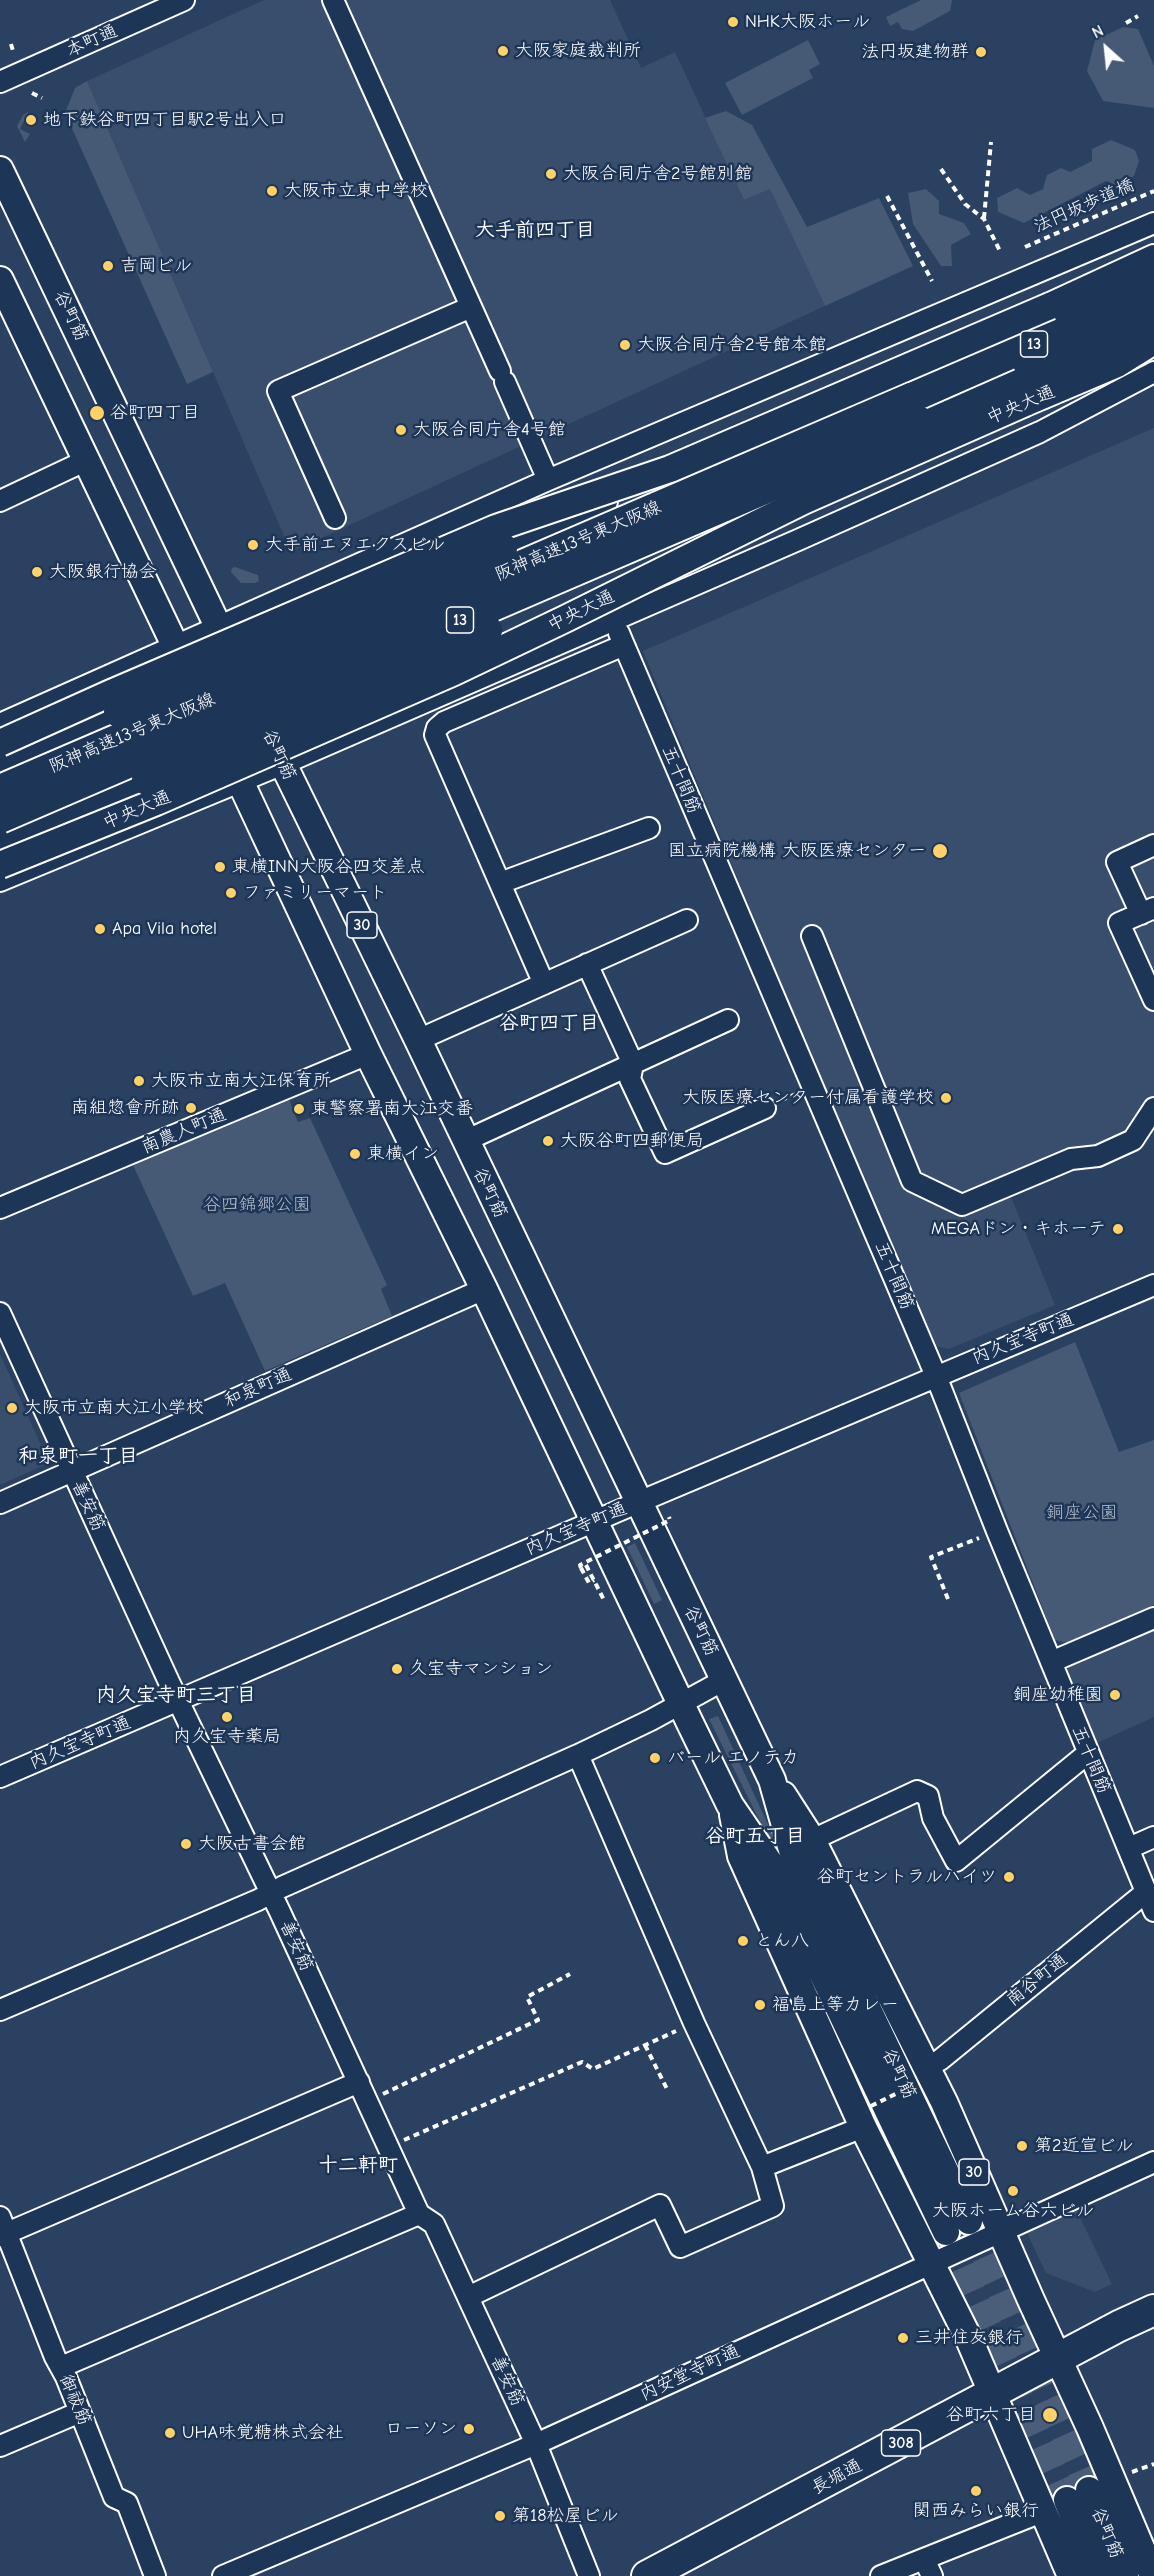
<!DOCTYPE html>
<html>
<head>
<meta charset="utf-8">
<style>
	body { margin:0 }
	#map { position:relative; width:1154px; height:2576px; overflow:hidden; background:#2a4161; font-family:"Comic Neue",sans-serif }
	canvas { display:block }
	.north { position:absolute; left:1076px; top:18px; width:60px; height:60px; -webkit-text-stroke:4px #1d3557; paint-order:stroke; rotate:333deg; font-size:16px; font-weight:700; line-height:24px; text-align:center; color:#fff }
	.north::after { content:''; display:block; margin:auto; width:21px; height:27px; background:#fff; clip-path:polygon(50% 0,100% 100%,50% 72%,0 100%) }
</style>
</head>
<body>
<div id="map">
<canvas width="1154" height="2576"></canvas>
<div class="north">N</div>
</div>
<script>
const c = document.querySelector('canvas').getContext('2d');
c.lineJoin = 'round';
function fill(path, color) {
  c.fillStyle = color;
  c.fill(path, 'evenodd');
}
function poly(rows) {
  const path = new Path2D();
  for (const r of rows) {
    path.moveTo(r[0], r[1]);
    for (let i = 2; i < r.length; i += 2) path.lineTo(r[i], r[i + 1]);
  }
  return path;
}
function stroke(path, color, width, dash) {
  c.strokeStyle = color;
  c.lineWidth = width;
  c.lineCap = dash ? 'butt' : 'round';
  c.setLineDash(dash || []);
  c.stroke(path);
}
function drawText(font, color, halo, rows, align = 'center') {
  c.font = font + ' "Comic Neue","Klee One",sans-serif';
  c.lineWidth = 5;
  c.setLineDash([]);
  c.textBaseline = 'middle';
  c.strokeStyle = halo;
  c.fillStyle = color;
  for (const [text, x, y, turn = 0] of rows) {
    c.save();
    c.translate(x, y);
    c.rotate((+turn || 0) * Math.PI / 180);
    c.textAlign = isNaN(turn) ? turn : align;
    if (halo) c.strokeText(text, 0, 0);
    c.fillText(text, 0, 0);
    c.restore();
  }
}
const built = poly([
	[264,0,610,0,641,68,675,52,744,200,770,188,825,306,291,552,87,81],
	[1154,428,1154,1131,1011,1197,1055,1305,949,1349,925,1344,895,1270,894,1248,809,1051,643,651],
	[0,1354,49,1463,0,1485],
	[1154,1627,1154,1717,1097,1743,1066,1673,1071,1663],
	[1076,2209,1112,2284,1095,2292,1046,2273,1027,2233]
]);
const green = poly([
	[921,0,952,0,950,11,913,31,902,29,898,22,890,26,886,17],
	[1123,27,1138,29,1154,66,1154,108,1103,101,1087,71,1095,40],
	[808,40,820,64,809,70,813,78,742,115,725,83],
	[87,81,213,372,187,384,65,113,75,88],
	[29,111,20,129,30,134,25,142,17,126,23,115],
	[726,111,752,125,807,227,879,198,913,266,825,306,770,189,744,200,705,118],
	[1111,140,1135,150,1139,161,1134,176,1117,186,1106,181,1024,223,998,212,997,198,1017,188,1030,195,1043,189,1047,175,1061,168,1070,172,1092,161,1092,149],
	[926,189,939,201,939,214,964,223,971,234,951,245,952,266,941,266,913,224,908,193],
	[235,567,258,575,259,581,255,583,241,583,231,572,232,568],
	[289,1100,298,1122,310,1118,387,1285,381,1289,392,1316,265,1371,225,1283,193,1296,133,1165],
	[1075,1342,1119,1452,1154,1440,1154,1605,1067,1643,1055,1640,959,1393],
	[635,1543,662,1600,654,1604,627,1547],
	[718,1716,800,1894,797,1896,709,1719]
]);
const majorTunnel = poly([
	[969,2221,1089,2490],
	[946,2232,1067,2500]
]);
const path = poly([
	[1126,23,1138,16],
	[11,44,13,51],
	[32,93,42,98],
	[941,169,965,204,984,219,1000,251],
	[887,196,932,281],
	[984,218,991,142],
	[1025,247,1154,191],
	[781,1100,796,1094],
	[586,1565,604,1600],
	[581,1568,589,1583,594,1580],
	[948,1599,931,1557,979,1538],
	[645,2045,668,2091],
	[383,2094,538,2020,527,1997,570,1974],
	[404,2140,582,2062,593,2069,676,2031],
	[1132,2472,1154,2464]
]);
const minor = poly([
	[333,0,500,371],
	[0,82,184,0],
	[505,382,548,480],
	[0,501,87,460],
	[335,518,278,391,471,307],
	[624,645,936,1376,997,1531,1154,1911],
	[0,724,548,480,1154,223],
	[0,881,283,764,798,540,1040,432,1154,372],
	[500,883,649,828],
	[1154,908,1119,923,1154,1000],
	[1141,914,1117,862,1154,845],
	[812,936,912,1181,962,1205,1071,1159,1098,1156,1133,1140,1154,1108],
	[587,964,633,1064,630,1079,665,1153,765,1108],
	[544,984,435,735,437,728,444,722,624,645,619,633],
	[418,1040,687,920],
	[465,1141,728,1020],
	[0,1208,368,1054],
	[0,1313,169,1682,280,1912,419,2214,434,2224,536,2444,589,2576],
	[0,1503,484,1289],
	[1051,1662,1154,1618],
	[578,1755,694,2023,762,2167,863,2127],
	[0,1777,639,1502,1154,1285],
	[812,1840,917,1791,928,1796,933,1818,956,1861,1088,1753],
	[1129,1848,1154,1837],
	[0,2010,258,1900,282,1887,578,1755,651,1720,724,1680],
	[927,2067,940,2060,1146,1892],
	[0,2217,55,2357,66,2377,114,2497,127,2503,155,2576],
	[0,2236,359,2082],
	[468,2297,660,2205,680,2247,773,2206,762,2167],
	[61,2367,419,2214],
	[0,2446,80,2412],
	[924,2559,932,2576],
	[223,2576,536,2444,1154,2162],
	[881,2576,1044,2511]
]);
const major = poly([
	[0,170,235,662],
	[0,280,192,681],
	[1050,306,1154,258],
	[1025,403,1117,364,1154,341],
	[267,731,418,1040,772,1780,792,1850,969,2221],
	[225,749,368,1054,484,1289,690,1723,730,1805,769,1862,946,2232],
	[783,1795,812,1840,944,2102,1031,2300,1090,2428,1153,2576],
	[733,1815,741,1856,863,2127,969,2339,1071,2576],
	[1089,2490,1125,2576],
	[1067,2500,1098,2576]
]);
const highway = poly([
	[994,391,1063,360,1154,315],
	[911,398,1040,341,1154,286],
	[502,548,602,501],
	[0,768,119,712],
	[0,839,147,780],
	[647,2576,1119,2326,1154,2310]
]);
const pathBridge = poly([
	[581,1568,580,1565,670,1520,669,1517],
	[871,2106,916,2084]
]);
const majorBridge = poly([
	[0,743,111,693,496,528,670,469,1050,306],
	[0,865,156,802,454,672,565,619,803,501,1025,403]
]);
const highwayBridge = poly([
	[903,436,1021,384],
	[119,712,502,548],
	[147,780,487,630],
	[0,790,911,398],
	[0,818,920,422]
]);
const markers = [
	[733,22,6,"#ffd166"],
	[503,51,6,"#ffd166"],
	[981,52,6,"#ffd166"],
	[31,120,6,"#ffd166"],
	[551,174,6,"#ffd166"],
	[272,191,6,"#ffd166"],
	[108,266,6,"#ffd166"],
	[625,345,6,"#ffd166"],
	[97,413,8,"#ffd166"],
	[401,430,6,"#ffd166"],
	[253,545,6,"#ffd166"],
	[37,572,6,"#ffd166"],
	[940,851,8,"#ffd166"],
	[220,867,6,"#ffd166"],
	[231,893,6,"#ffd166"],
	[100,929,6,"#ffd166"],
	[139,1081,6,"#ffd166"],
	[946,1098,6,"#ffd166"],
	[191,1108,6,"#ffd166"],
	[299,1109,6,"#ffd166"],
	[548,1141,6,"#ffd166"],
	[355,1154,6,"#ffd166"],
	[1118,1229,6,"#ffd166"],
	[12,1408,6,"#ffd166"],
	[397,1669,6,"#ffd166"],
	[1115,1695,6,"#ffd166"],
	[227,1717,6,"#ffd166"],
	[655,1758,6,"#ffd166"],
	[186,1844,6,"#ffd166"],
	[1009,1877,6,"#ffd166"],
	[743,1941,6,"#ffd166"],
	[760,2005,6,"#ffd166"],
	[1022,2146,6,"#ffd166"],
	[1013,2191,6,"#ffd166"],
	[903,2338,6,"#ffd166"],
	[1050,2415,8,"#ffd166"],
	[469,2429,6,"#ffd166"],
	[170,2433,6,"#ffd166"],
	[976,2491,6,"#ffd166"],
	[500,2516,6,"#ffd166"]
];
const shields = [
	[1034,344,27],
	[460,620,27],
	[362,925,30],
	[974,2172,30],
	[901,2443,39]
];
const shieldNames = [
	["13",1034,344],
	["13",460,620],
	["30",362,925],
	["30",974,2172],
	["308",901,2443]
];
const poiNames = [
	["NHK大阪ホール",745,22],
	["大阪家庭裁判所",515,51],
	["法円坂建物群",969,52,"right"],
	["地下鉄谷町四丁目駅2号出入口",43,120],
	["大阪合同庁舎2号館別館",563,174],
	["大阪市立東中学校",284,191],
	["吉岡ビル",120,266],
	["大阪合同庁舎2号館本館",637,345],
	["谷町四丁目",110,413],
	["大阪合同庁舎4号館",413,430],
	["大手前エヌエクスビル",265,545],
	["大阪銀行協会",49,572],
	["国立病院機構 大阪医療センター",926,851,"right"],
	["東横INN大阪谷四交差点",232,867],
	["ファミリーマート",243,893],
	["Apa Vila hotel",112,929],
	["大阪市立南大江保育所",151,1081],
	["大阪医療センター付属看護学校",934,1098,"right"],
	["南組惣會所跡",179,1108,"right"],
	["東警察署南大江交番",311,1109],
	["大阪谷町四郵便局",560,1141],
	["東横イン",367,1154],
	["MEGAドン・キホーテ",1106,1229,"right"],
	["大阪市立南大江小学校",24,1408],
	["久宝寺マンション",409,1669],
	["銅座幼稚園",1103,1695,"right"],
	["内久宝寺薬局",227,1737,"center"],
	["バール エノテカ",667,1758],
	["大阪古書会館",198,1844],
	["谷町セントラルハイツ",997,1877,"right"],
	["とん八",755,1941],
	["福島上等カレー",772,2005],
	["第2近宣ビル",1034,2146],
	["大阪ホーム谷六ビル",1013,2211,"center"],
	["三井住友銀行",915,2338],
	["谷町六丁目",1036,2415,"right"],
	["ローソン",457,2429,"right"],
	["UHA味覚糖株式会社",182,2433],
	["関西みらい銀行",976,2511,"center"],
	["第18松屋ビル",512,2516]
];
const streetNames = [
	["本町通",92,41,-24],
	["法円坂歩道橋",1084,206,-24],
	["谷町筋",71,316,64],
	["中央大通",1021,405,-23],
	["阪神高速13号東大阪線",578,541,-23],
	["中央大通",581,611,-26],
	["阪神高速13号東大阪線",132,733,-23],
	["谷町筋",279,755,65],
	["五十間筋",681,780,67],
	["中央大通",137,810,-23],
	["南農人町通",184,1131,-23],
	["谷町筋",490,1193,64],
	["五十間筋",894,1276,67],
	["内久宝寺町通",1023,1339,-22],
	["和泉町通",258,1388,-24],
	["善安筋",88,1506,65],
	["内久宝寺町通",576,1529,-23],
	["谷町筋",701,1631,64],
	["内久宝寺町通",80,1743,-23],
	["五十間筋",1091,1760,67],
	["善安筋",296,1946,65],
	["南谷町通",1037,1980,-39],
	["谷町筋",899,2074,64],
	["内安堂寺町通",690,2373,-25],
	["善安筋",507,2381,65],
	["御祓筋",75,2400,67],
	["長堀通",837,2477,-28],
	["谷町筋",1107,2533,67]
];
const parkNames = [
	["谷四錦郷公園",257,1205],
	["銅座公園",1082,1513]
];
const neighbourhoodNames = [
	["大手前四丁目",535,230],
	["谷町四丁目",549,1023],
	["和泉町一丁目",78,1456],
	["内久宝寺町三丁目",176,1695],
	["谷町五丁目",755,1836],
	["十二軒町",358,2165]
];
fill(built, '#394e6c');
fill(green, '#465975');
stroke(majorTunnel, '#4a5e79', 26, [26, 13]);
stroke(minor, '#fff', 24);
stroke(major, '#fff', 30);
stroke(highway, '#fff', 34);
stroke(path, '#fff', 4, [6, 4.5]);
stroke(minor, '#1d3557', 20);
stroke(major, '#1d3557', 26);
stroke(highway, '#1d3557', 30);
stroke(majorBridge, '#fff', 30, []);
stroke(highwayBridge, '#fff', 34, []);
stroke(pathBridge, '#fff', 4, [6, 4.5]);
stroke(majorBridge, '#1d3557', 26);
stroke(highwayBridge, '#1d3557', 30);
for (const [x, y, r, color] of markers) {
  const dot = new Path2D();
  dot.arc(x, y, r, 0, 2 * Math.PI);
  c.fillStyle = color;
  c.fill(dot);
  stroke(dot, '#1d3557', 2);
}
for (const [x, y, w] of shields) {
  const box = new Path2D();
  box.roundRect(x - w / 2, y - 13, w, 26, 4.5);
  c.fillStyle = '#1d3557';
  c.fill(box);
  stroke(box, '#fff', 1.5);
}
drawText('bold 16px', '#fff', null, shieldNames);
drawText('18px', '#fff', '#1d3557', poiNames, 'left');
drawText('18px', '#fff', '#1d3557', streetNames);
drawText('18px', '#b5bdc8', '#1d3557', parkNames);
drawText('bold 20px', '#fff', '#1d3557', neighbourhoodNames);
</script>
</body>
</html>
